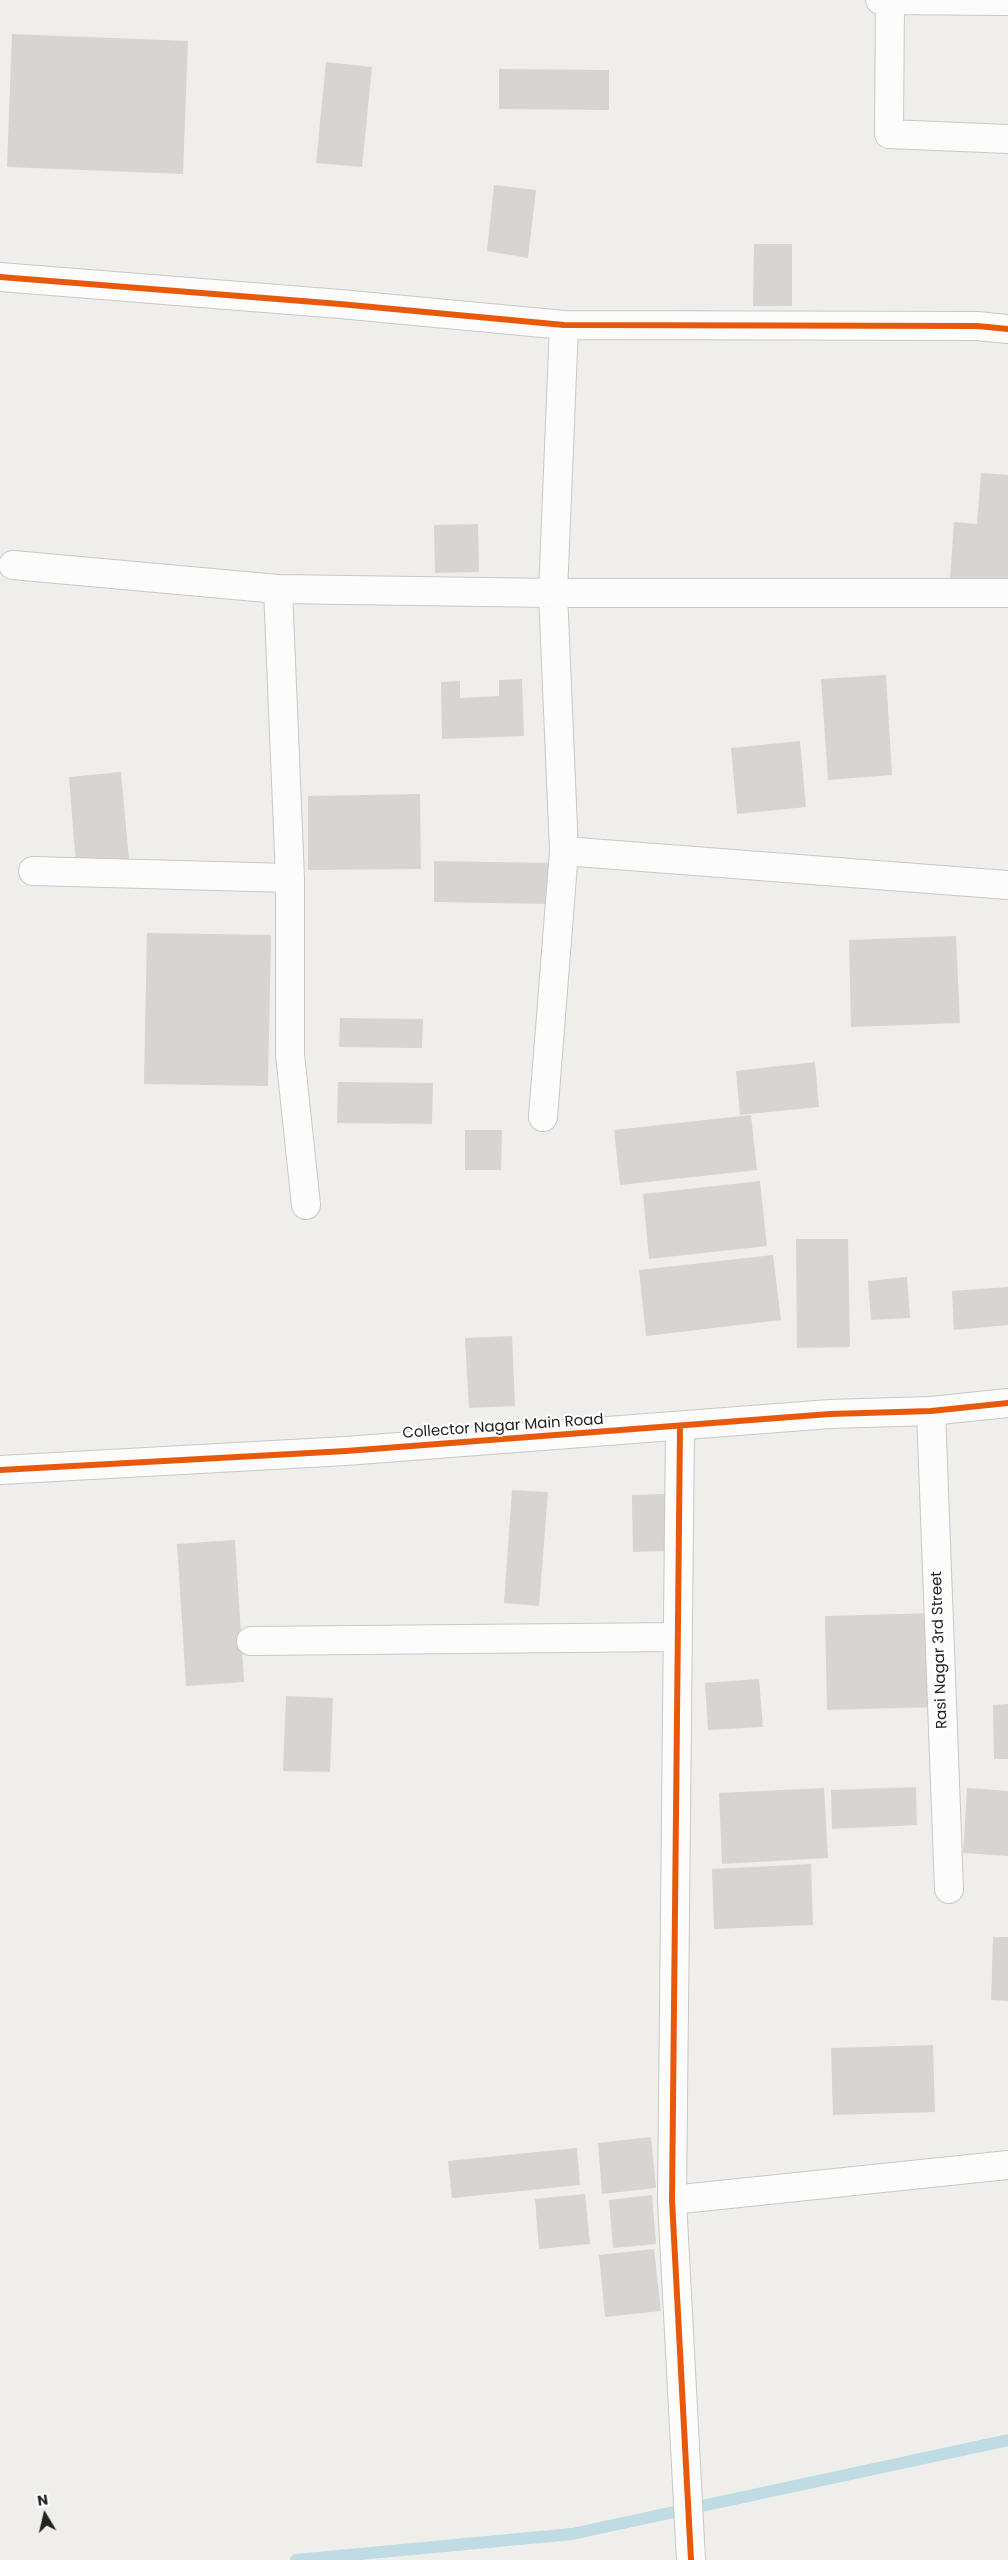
<!DOCTYPE html>
<html>
<head>
<meta charset="utf-8">
<style>
	body { margin:0 }
	#map { position:relative; width:1008px; height:2560px; overflow:hidden; background:#f0eeeb; font-family:Poppins,sans-serif }
	canvas { display:block }
	.north { position:absolute; left:20px; top:2490px; width:50px; height:50px; -webkit-text-stroke:4px #fff; paint-order:stroke; rotate:351deg; font-size:14px; font-weight:700; line-height:20px; text-align:center; color:#222 }
	.north::after { content:''; display:block; margin:auto; width:18px; height:22px; background:#222; clip-path:polygon(50% 0,100% 100%,50% 72%,0 100%) }
</style>
</head>
<body>
<div id="map">
<canvas width="1008" height="2560"></canvas>
<div class="north">N</div>
</div>
<script>
const c = document.querySelector('canvas').getContext('2d');
c.lineJoin = 'round';
function poly(rows) {
  const path = new Path2D();
  for (const r of rows) {
    path.moveTo(r[0], r[1]);
    for (let i = 2; i < r.length; i += 2) path.lineTo(r[i], r[i + 1]);
  }
  return path;
}
function stroke(path, color, width, dash) {
  c.strokeStyle = color;
  c.lineWidth = width;
  c.lineCap = dash ? 'butt' : 'round';
  c.setLineDash(dash || []);
  c.stroke(path);
}
function fill(path, color) {
  c.fillStyle = color;
  c.fill(path, 'evenodd');
}
function drawText(font, color, halo, rows, align = 'center') {
  c.font = font + ' Poppins,sans-serif';
  c.lineWidth = 4;
  c.setLineDash([]);
  c.textBaseline = 'middle';
  c.strokeStyle = halo;
  c.fillStyle = color;
  for (const [text, x, y, turn = 0] of rows) {
    c.save();
    c.translate(x, y);
    c.rotate((+turn || 0) * Math.PI / 180);
    c.textAlign = isNaN(turn) ? turn : align;
    if (halo) c.strokeText(text, 0, 0);
    c.fillText(text, 0, 0);
    c.restore();
  }
}
const stream = poly([
	[296,2560,572,2534,1008,2440]
]);
const building = poly([
	[12,34,188,41,183,174,7,167],
	[326,62,372,67,362,167,316,163],
	[499,69,609,70,609,110,499,109],
	[494,185,536,190,528,258,487,251],
	[754,244,792,244,792,306,753,306],
	[981,473,1008,475,1008,583,950,579,954,522,977,524],
	[478,524,479,572,435,573,434,525],
	[886,675,892,775,828,780,821,679],
	[522,679,524,736,442,739,441,682,460,681,460,698,499,696,499,680],
	[800,741,806,807,737,814,731,748],
	[121,772,129,860,76,865,69,777],
	[420,794,421,869,308,870,308,796],
	[434,861,551,863,550,904,434,902],
	[147,933,271,935,268,1086,144,1084],
	[956,936,960,1023,851,1027,849,940],
	[340,1018,423,1019,422,1048,339,1047],
	[815,1062,819,1107,740,1115,736,1071],
	[338,1082,433,1083,432,1124,337,1123],
	[751,1115,757,1170,620,1185,614,1130],
	[465,1130,502,1130,501,1170,465,1170],
	[760,1181,767,1246,649,1259,643,1194],
	[796,1239,848,1239,850,1347,797,1348],
	[773,1255,781,1320,646,1336,639,1270],
	[907,1277,910,1318,871,1320,868,1281],
	[1008,1287,1008,1325,954,1330,952,1291],
	[512,1336,515,1406,469,1408,465,1338],
	[512,1490,548,1492,539,1606,504,1603],
	[665,1494,666,1551,633,1552,632,1495],
	[235,1540,244,1682,186,1686,177,1544],
	[938,1613,940,1707,827,1710,825,1616],
	[759,1679,763,1727,708,1730,705,1683],
	[286,1696,333,1698,330,1772,283,1771],
	[1008,1704,1008,1759,994,1759,993,1705],
	[916,1787,917,1825,832,1829,831,1790],
	[824,1788,828,1858,722,1864,719,1793],
	[967,1788,1008,1791,1008,1856,963,1853],
	[811,1864,813,1925,714,1929,712,1869],
	[993,1937,1008,1937,1008,2001,991,2000],
	[933,2045,935,2112,833,2115,831,2048],
	[651,2137,656,2188,602,2194,598,2143],
	[577,2148,580,2185,452,2198,448,2161],
	[585,2194,590,2244,539,2249,535,2199],
	[652,2195,656,2244,613,2248,609,2200],
	[654,2249,661,2311,605,2317,599,2255]
]);
const minor = poly([
	[880,0,1008,1],
	[890,0,889,134,1008,139],
	[0,277,340,304,564,325,977,326,1008,329],
	[564,325,553,593,564,851,1008,885],
	[13,565,278,589,553,593,1008,593],
	[278,589,290,878,290,1054,306,1205],
	[33,871,290,878],
	[543,1117,564,851],
	[931,1411,949,1889],
	[680,1427,672,2200,691,2560],
	[0,1470,346,1451,830,1414,931,1411,1008,1403],
	[251,1641,678,1637],
	[672,2200,1008,2165]
]);
const cycleway = poly([
	[0,277,340,304,564,325,977,326,1008,329],
	[680,1427,672,2200,691,2560],
	[0,1470,346,1451,830,1414,931,1411,1008,1403]
]);
const streetNames = [
	["Collector Nagar Main Road",503,1427,-4],
	["Rasi Nagar 3rd Street",940,1650,-92]
];
stroke(stream, '#bfdbe3', 12);
fill(building, '#d7d4d2');
stroke(minor, '#c9c8c7', 30);
stroke(minor, '#fdfcfc', 28);
stroke(cycleway, '#e8590c', 6);
drawText('15px', '#222', '#fff', streetNames);
</script>
</body>
</html>
